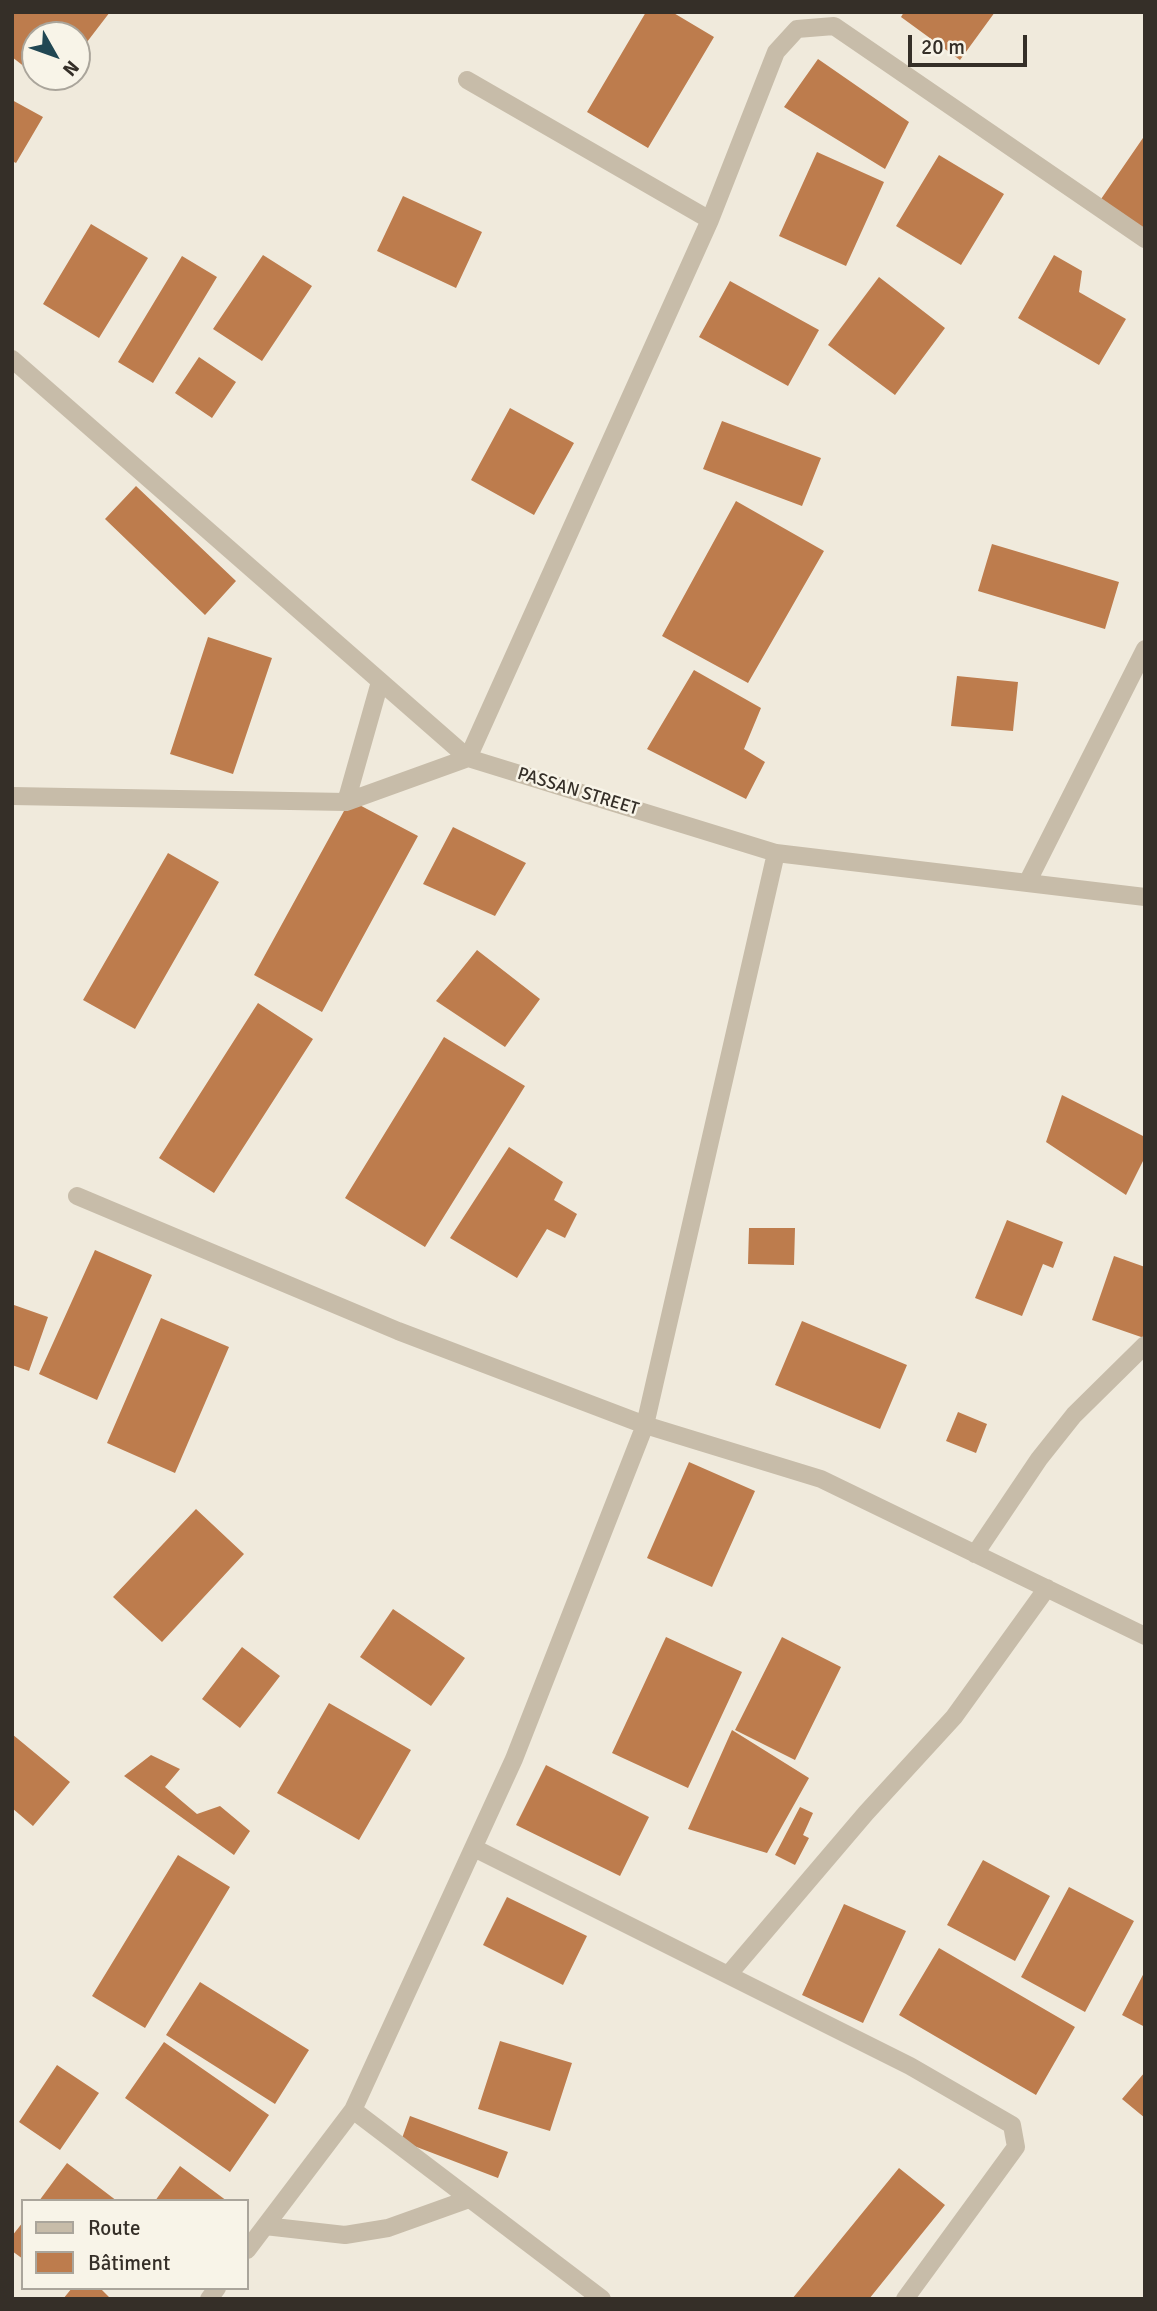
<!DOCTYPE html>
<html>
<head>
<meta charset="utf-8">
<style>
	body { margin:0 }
	#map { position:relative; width:1157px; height:2311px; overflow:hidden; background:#f0eadc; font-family:Signika,sans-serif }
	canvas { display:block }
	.frame { position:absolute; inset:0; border:14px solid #352f28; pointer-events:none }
	.legend { position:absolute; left:21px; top:2199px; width:228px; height:91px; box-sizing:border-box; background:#f8f4e8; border:2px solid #aaa59b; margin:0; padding:9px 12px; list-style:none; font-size:21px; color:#352f28 }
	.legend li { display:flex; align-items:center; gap:14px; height:35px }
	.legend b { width:35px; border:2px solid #aaa59b }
	.north { position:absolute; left:21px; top:21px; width:70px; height:70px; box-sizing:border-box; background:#f8f4e8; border:2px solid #aaa59b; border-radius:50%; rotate:130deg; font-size:19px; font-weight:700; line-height:28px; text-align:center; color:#352f28 }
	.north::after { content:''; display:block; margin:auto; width:24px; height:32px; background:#214753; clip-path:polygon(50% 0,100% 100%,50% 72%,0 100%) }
	.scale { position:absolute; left:908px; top:35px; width:119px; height:32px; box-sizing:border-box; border:4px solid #352f28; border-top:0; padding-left:9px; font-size:21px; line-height:24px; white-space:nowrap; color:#352f28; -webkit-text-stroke:5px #f8f4e8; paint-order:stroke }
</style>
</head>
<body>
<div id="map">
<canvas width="1157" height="2311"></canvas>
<div class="frame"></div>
<ul class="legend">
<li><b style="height:9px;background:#c7bca9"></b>Route</li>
<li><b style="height:19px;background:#bd7c4d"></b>Bâtiment</li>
</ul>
<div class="north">N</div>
<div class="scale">20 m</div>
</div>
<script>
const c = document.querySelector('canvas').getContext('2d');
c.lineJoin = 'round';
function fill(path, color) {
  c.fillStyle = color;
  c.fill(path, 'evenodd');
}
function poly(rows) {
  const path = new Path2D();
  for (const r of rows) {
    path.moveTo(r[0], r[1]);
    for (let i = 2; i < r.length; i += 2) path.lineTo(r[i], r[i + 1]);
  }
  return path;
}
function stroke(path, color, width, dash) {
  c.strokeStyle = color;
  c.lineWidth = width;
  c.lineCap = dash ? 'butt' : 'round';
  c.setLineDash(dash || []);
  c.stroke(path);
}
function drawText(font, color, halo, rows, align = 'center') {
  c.font = font + ' Signika,sans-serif';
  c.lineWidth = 5;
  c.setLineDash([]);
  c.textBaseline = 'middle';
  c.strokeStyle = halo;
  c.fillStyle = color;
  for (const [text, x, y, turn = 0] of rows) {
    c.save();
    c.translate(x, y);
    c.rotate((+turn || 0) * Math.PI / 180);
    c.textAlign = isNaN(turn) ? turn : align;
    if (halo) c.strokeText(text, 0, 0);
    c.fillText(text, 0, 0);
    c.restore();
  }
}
const building = poly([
	[12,12,110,12,77,55,77,35,35,35,35,75,12,57],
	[646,12,672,12,714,37,648,148,587,112],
	[904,12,995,12,960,60,901,17],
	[818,59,909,122,885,169,784,107],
	[38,77,60,77,52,88],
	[12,100,43,117,16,163,12,161],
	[1145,135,1145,228,1143,231,1099,202],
	[817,152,884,182,846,266,779,236],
	[939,155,1004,194,961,265,896,226],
	[403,196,482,232,456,288,377,251],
	[91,224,148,258,99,338,43,304],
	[263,255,312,286,262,361,213,329],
	[1054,255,1082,271,1079,292,1126,319,1099,365,1018,318],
	[182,256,217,277,153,383,118,362],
	[879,277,945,328,895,395,828,345],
	[730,281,819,330,788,386,699,337],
	[199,357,236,382,212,418,175,393],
	[510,408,574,443,534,515,471,480],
	[722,421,821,458,802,506,703,469],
	[136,486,236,581,205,615,105,519],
	[736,501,824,551,748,683,662,636],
	[992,544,1119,582,1105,629,978,591],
	[208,637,272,658,233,774,170,754],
	[694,670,761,708,744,749,765,762,746,799,647,749],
	[957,676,1018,682,1013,731,951,726],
	[350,800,418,836,322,1012,254,975],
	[453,827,526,863,495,916,423,884],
	[168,853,219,882,135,1029,83,1000],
	[477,950,540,999,505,1047,436,1001],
	[258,1003,313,1039,214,1193,159,1158],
	[444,1037,525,1086,425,1247,345,1198],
	[1062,1095,1145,1137,1145,1157,1126,1195,1046,1142],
	[509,1147,563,1182,554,1200,577,1214,565,1238,547,1229,517,1278,450,1238],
	[1007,1220,1063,1242,1053,1268,1043,1264,1022,1316,975,1298],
	[749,1228,795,1228,794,1265,748,1264],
	[95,1250,152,1275,97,1400,39,1374],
	[1114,1256,1145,1267,1144,1338,1092,1320],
	[14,1305,48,1317,29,1371,12,1365],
	[161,1318,229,1347,175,1473,107,1443],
	[802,1321,907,1365,880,1429,775,1385],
	[958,1412,987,1424,976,1453,946,1441],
	[689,1462,755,1491,712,1587,647,1558],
	[196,1509,244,1554,162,1642,113,1597],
	[393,1609,465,1658,431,1706,360,1657],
	[666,1637,742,1672,688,1788,612,1753],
	[782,1637,841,1667,795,1760,735,1730],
	[242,1647,280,1676,240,1728,202,1699],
	[329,1703,411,1750,359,1840,277,1793],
	[732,1730,809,1778,767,1853,688,1829],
	[12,1734,70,1782,33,1826,12,1808],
	[151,1755,180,1769,165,1787,197,1814,220,1806,250,1831,234,1855,124,1776],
	[546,1765,649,1817,620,1876,516,1825],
	[800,1807,813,1813,803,1835,809,1838,795,1865,775,1855],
	[178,1855,230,1887,145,2028,92,1996],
	[983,1860,1050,1896,1015,1961,947,1925],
	[1069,1887,1134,1921,1085,2012,1021,1977],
	[507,1897,587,1936,563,1985,483,1945],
	[844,1904,906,1931,863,2023,802,1995],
	[939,1948,1075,2027,1036,2095,899,2015],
	[1145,1971,1145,2027,1122,2015],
	[200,1982,309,2050,275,2104,166,2035],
	[500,2041,572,2063,550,2131,478,2109],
	[164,2042,269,2115,230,2172,125,2098],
	[57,2065,99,2093,60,2150,19,2122],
	[1145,2072,1145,2118,1122,2099],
	[410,2116,508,2152,498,2178,401,2141],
	[67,2163,117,2201,39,2201],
	[180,2166,227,2201,155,2201],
	[899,2168,945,2205,869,2299,792,2299],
	[23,2222,23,2259,12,2251,12,2236],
	[72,2288,100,2288,111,2299,63,2299]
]);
const street = poly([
	[467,80,710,220],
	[12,359,468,758,710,220,776,52,797,29,834,26,1145,239],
	[12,796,346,802,468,758,776,853,1145,897],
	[346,802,380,682],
	[1027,883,1145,649],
	[77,1196,398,1331,645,1425,821,1479,1145,1636],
	[975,1554,1039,1459,1074,1415,1145,1345],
	[474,1848,910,2066,1012,2125,1016,2147,905,2299],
	[728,1975,866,1813,954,1717,1047,1588],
	[353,2110,602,2299],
	[265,2226,345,2235,388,2228,469,2199],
	[247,2250,353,2110,514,1759,645,1425,776,853],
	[209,2299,217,2288]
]);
const streetNames = [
	["PASSAN STREET",578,792,17]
];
fill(building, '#bd7c4d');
stroke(street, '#c7bca9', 18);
drawText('18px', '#352f28', '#f8f4e8', streetNames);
</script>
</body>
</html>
